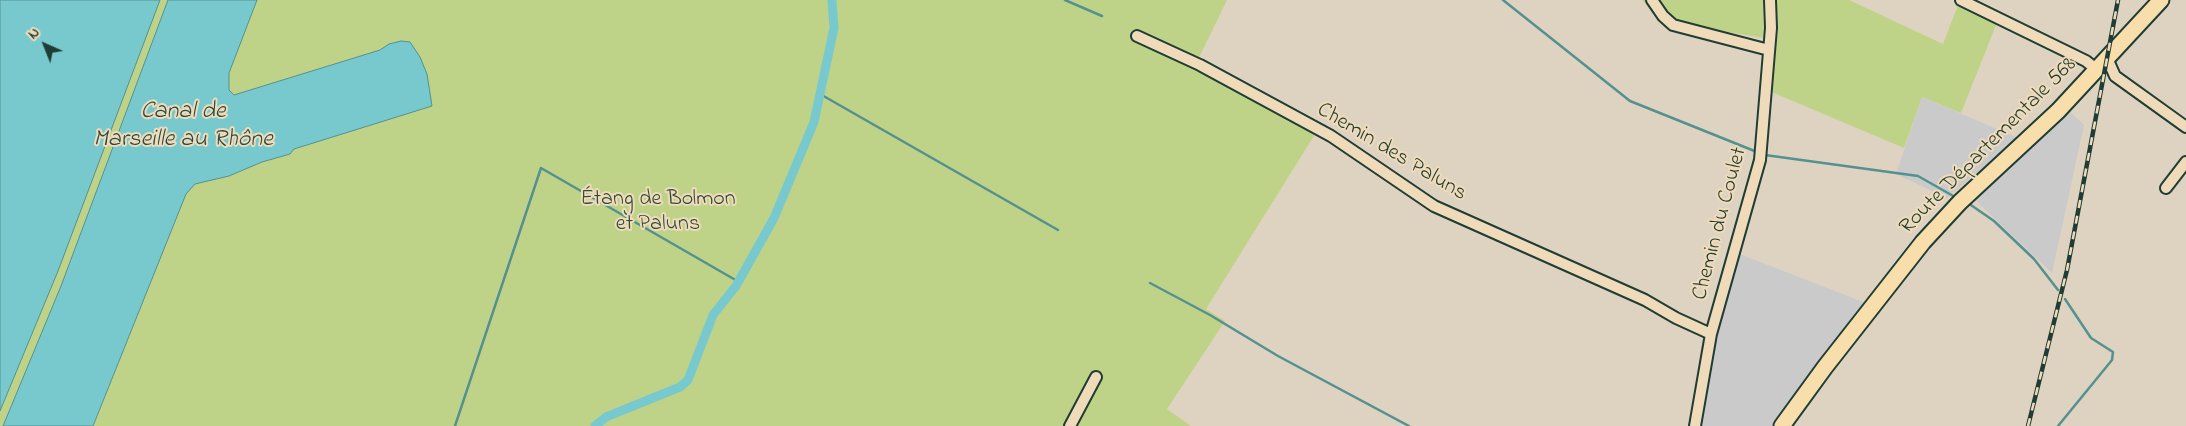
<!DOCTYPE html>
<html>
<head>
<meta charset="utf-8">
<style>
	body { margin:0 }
	#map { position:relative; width:2186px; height:426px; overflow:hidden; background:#ded3c1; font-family:"Indie Flower",sans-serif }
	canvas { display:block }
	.north { position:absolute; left:20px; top:20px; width:50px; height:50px; -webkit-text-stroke:4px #efdbb9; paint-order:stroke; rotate:316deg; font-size:14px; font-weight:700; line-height:20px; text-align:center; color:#1f3d34 }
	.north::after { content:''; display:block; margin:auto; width:18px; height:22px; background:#1f3d34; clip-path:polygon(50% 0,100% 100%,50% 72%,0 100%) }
</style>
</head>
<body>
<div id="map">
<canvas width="2186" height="426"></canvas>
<div class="north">N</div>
</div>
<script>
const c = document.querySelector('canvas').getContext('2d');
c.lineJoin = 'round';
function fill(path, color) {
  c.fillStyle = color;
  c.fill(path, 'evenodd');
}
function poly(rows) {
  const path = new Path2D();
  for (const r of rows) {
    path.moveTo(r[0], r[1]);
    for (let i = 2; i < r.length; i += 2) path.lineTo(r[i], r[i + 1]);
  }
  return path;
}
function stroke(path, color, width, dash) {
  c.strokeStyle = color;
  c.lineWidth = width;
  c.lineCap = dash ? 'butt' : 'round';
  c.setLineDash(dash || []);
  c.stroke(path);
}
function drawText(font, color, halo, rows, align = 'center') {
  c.font = font + ' "Indie Flower",sans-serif';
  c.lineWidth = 4;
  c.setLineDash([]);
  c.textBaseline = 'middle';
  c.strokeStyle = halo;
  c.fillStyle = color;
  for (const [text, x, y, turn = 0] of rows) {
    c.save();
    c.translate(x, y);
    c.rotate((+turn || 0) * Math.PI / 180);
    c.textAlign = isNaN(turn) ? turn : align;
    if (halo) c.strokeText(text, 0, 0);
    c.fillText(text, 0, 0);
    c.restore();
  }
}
const built = poly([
	[1922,97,2018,138,1947,198,1896,174],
	[2067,109,2084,125,2052,273,1973,198],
	[1737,253,1866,303,1772,426,1701,426,1714,344]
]);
const green = poly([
	[0,0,1227,0,1194,68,1317,131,1206,309,1225,321,1167,409,1191,426,0,426],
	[1642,0,1763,0,1764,38,1661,21],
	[1766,0,1849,0,1943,44,1960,0,2000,15,1961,113,1922,97,1904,148,1762,88,1768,29]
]);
const water = poly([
	[0,0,160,0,58,271,0,411,0,0],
	[168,0,257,0,229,73,229,90,234,95,380,50,389,44,401,41,410,42,420,57,427,74,432,106,294,149,290,154,262,162,229,176,195,184,186,194,93,426,3,426,61,286,168,0]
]);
const stream = poly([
	[1065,0,1102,16],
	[1503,0,1630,101,1757,152],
	[820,94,1058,230],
	[1765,155,1918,176,1955,197],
	[1968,203,1994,221,2034,259,2058,290],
	[1150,283,1210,315,1278,356,1409,426],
	[598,424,598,426],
	[455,426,541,168,739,282],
	[2058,426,2112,360,2113,352,2091,338,2065,299]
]);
const canal = poly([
	[595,426,606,417,680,387,688,380,713,315,736,286,774,218,814,122,834,28,832,0]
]);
const minor = poly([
	[1652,0,1663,16,1673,25,1769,50],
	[1961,0,2086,61,2096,69],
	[1137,36,1200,65,1331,136,1434,206,1645,300,1676,318,1711,334],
	[2107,58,2115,76,2186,127],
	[2166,188,2186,162],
	[1070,426,1096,377],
	[1695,426,1711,334,1760,160,1771,28,1770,0]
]);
const primary = poly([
	[1782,426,1825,367,1923,242,1960,202,2058,111,2161,0]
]);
const rail = poly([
	[2028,426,2067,270,2118,0]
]);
const streetNames = [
	["Route Départementale 568",1989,147,-45],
	["Chemin des Paluns",1391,153,31],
	["Chemin du Coulet",1721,224,-75]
];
const parkNames = [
	["Étang de Bolmon",658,200],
	["et Paluns",658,225]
];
const waterNames = [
	["Canal de",183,113],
	["Marseille au Rhône",183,141]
];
fill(built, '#cacacb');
fill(green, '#bfd388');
fill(water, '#78c9ce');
stroke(water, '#549190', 1);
stroke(stream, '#549190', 2.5);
stroke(canal, '#78c9ce', 9);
stroke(minor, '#1f3d34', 14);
stroke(primary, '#1f3d34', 19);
stroke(minor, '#efdbb9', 10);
stroke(primary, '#f8deab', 15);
stroke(rail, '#1f3d34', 4.5);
stroke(rail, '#efdbb9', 2.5, [8]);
drawText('22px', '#1f3d34', '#efdbb9', streetNames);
drawText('22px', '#2f4c3c', '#efdbb9', parkNames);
drawText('italic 24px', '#284b43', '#efdbb9', waterNames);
</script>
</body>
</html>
